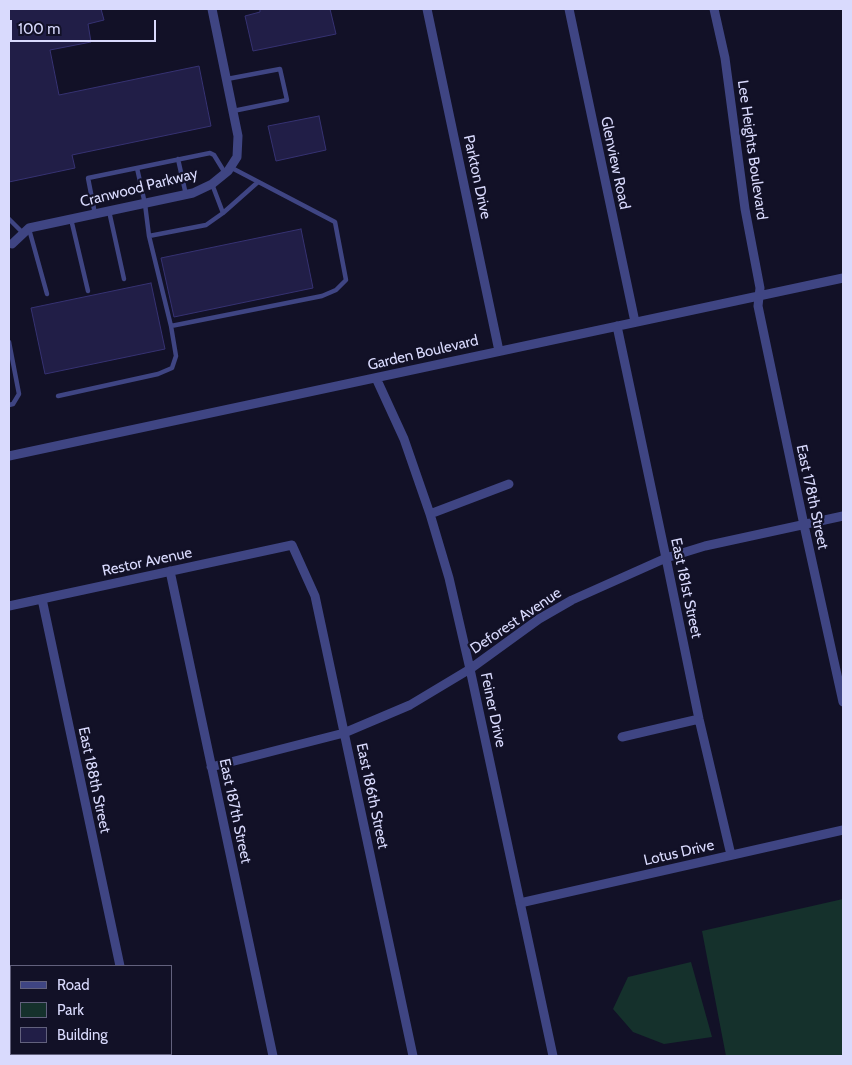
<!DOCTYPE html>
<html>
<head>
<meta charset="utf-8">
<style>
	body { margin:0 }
	#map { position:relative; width:852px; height:1065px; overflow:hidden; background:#121127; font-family:Cabin,sans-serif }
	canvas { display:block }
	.frame { position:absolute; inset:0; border:10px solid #d9dafd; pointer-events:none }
	.legend { position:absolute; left:10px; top:965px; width:162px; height:90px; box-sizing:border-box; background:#121127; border:1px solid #62617d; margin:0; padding:6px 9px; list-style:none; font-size:15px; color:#d9dafd }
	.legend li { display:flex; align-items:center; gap:10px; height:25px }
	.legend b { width:25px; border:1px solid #62617d }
	.scale { position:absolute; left:10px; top:20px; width:146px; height:22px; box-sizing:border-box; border:2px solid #d9dafd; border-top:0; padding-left:6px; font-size:15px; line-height:18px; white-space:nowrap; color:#d9dafd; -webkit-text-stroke:4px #121127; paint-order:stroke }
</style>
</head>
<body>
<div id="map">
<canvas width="852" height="1065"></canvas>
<div class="frame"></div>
<ul class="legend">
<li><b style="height:6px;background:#3f4583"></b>Road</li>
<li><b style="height:14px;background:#15312c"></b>Park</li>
<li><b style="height:14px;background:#211e47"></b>Building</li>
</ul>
<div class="scale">100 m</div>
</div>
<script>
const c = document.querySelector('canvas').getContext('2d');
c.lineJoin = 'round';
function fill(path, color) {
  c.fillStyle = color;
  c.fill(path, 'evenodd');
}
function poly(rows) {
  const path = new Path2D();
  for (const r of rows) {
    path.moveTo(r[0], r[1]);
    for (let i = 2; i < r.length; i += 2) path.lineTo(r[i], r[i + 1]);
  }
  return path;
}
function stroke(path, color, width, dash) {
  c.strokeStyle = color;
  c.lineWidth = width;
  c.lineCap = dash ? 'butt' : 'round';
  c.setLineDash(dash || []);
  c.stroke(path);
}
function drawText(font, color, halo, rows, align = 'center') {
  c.font = font + ' Cabin,sans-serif';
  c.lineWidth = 4.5;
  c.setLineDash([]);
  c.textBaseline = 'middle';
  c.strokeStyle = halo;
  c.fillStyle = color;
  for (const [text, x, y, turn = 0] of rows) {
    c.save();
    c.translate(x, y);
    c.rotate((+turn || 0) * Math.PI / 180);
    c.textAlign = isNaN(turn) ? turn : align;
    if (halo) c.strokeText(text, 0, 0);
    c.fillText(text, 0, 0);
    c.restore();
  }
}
const green = poly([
	[843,899,843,1056,726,1056,702,931],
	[691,962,712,1037,664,1044,633,1032,613,1009,628,977]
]);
const building = poly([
	[9,9,101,9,104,20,88,24,91,42,50,50,59,95,199,66,211,126,72,155,75,168,9,182,9,9],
	[260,9,330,9,336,34,253,51,245,16,260,12,260,9],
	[319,116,326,150,276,161,268,126,319,116],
	[301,229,313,288,174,317,161,258,301,229],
	[151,283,165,349,45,374,31,308,151,283]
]);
const service = poly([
	[227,79,280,69,287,100,233,111],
	[178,159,186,195],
	[137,168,145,204,149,236,171,326],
	[109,211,124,279],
	[223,213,258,182],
	[95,214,88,178,210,153,214,155,225,173],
	[9,219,23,233],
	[71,219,88,291],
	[29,229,47,294],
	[149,236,206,225,223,213,212,184],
	[9,342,19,394,13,404,9,405],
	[58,396,158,374,172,368,176,356,171,326,322,296,336,290,346,280,335,222,230,167]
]);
const minor = poly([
	[427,9,499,351],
	[569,9,635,322],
	[714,9,725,58,745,209,760,288,758,306,804,525,843,702],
	[12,244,29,228,193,193,212,184,228,171,237,157,238,136,212,9],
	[617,326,666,558,699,719,731,855],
	[376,378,404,439,430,514,449,578,470,669,553,1056],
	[9,456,843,278],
	[430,514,509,484],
	[170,571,273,1056],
	[42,599,120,966],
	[9,606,292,545,315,596,413,1056],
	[622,737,699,719],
	[211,767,344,733,410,705,470,669,539,619,572,600,666,558,705,546,843,516],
	[520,903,843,830],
	[139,1054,139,1056]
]);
const streetNames = [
	["Lee Heights Boulevard",752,150,82],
	["Glenview Road",615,163,78],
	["Parkton Drive",477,177,78],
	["Cranwood Parkway",139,188,-14],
	["Garden Boulevard",423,353,-13],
	["East 178th Street",812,497,78],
	["Restor Avenue",147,562,-12],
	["East 181st Street",686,588,78],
	["Deforest Avenue",516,621,-34],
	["Feiner Drive",493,710,78],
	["East 188th Street",94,780,78],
	["East 186th Street",372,796,78],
	["East 187th Street",235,811,78],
	["Lotus Drive",679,853,-13]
];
fill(green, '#15312c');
fill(building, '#211e47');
stroke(building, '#363272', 1);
stroke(service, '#3f4583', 4.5);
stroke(minor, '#3f4583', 9);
drawText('15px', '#d9dafd', '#121127', streetNames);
</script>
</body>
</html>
